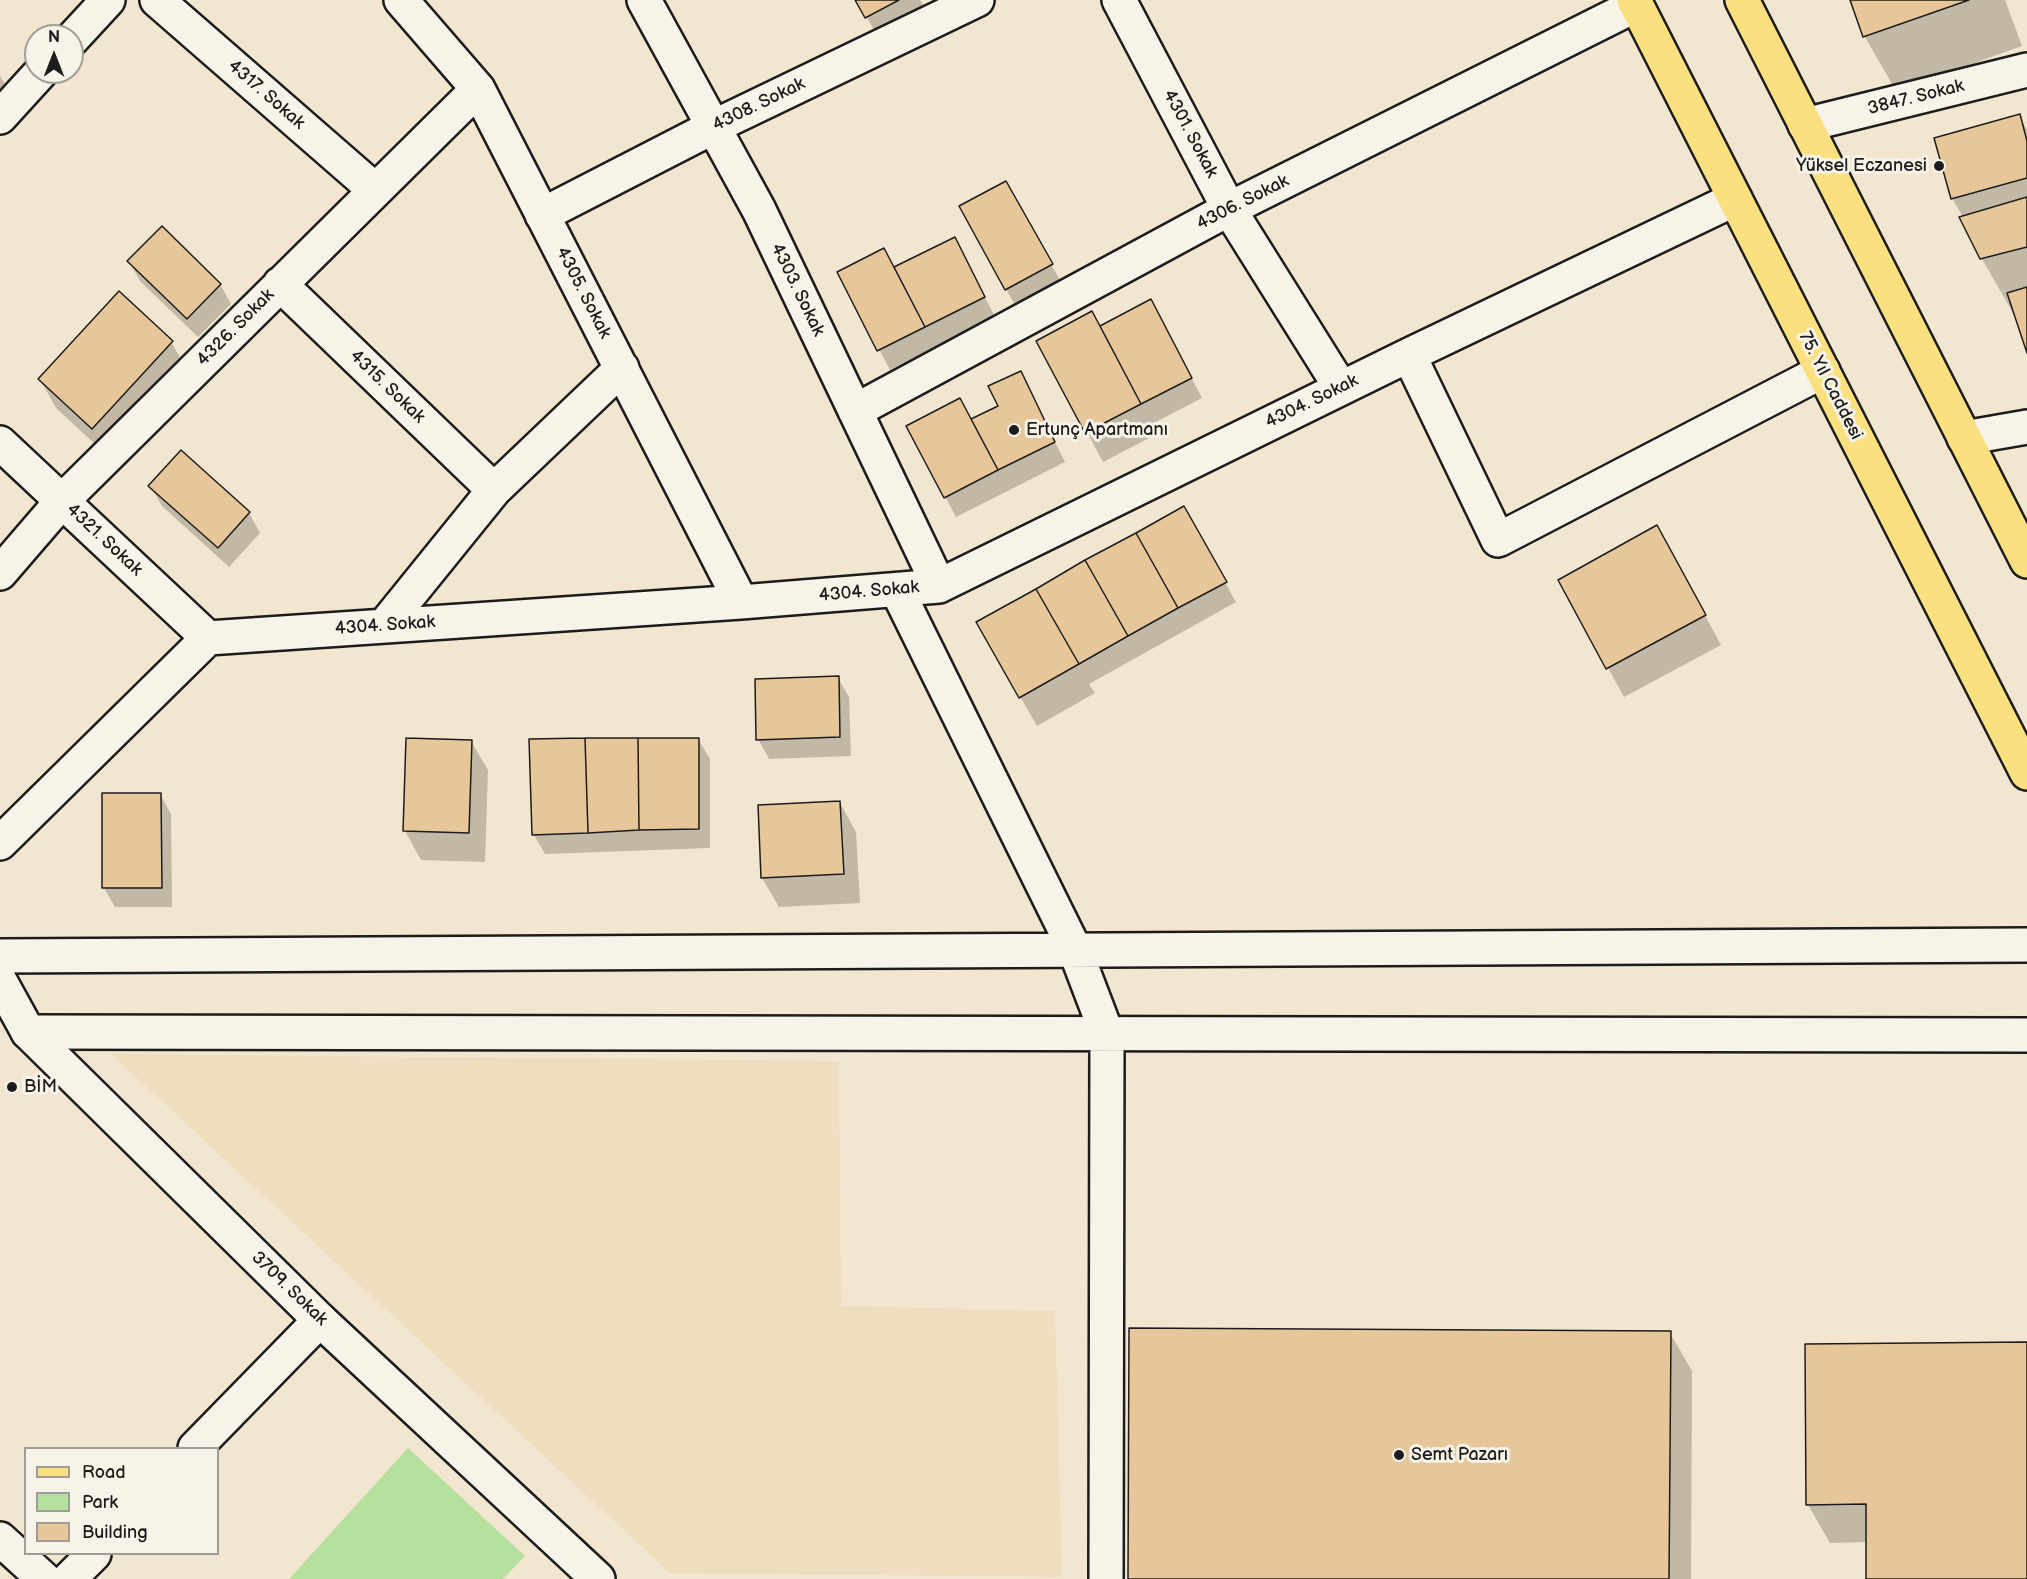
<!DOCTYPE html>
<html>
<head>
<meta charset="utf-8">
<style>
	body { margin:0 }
	#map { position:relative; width:2027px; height:1579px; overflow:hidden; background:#f2e6d0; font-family:"Balsamiq Sans",sans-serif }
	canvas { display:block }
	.legend { position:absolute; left:24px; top:1447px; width:195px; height:108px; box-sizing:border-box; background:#f7f3e8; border:2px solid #9f9d96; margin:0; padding:8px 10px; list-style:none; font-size:18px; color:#1c1c1c }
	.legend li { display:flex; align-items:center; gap:12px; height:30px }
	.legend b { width:30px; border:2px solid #9f9d96 }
	.north { position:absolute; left:24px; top:24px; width:60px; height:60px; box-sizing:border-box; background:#f7f3e8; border:2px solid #9f9d96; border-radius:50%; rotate:0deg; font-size:16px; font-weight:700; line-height:24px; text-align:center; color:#1c1c1c }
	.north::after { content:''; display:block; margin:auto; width:21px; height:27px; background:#1c1c1c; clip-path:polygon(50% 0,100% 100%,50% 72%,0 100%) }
</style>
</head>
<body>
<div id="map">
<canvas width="2027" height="1579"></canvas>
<ul class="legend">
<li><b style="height:8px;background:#fbe080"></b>Road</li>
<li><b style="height:16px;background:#b6e09d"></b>Park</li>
<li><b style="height:16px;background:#e7c799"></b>Building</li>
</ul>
<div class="north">N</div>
</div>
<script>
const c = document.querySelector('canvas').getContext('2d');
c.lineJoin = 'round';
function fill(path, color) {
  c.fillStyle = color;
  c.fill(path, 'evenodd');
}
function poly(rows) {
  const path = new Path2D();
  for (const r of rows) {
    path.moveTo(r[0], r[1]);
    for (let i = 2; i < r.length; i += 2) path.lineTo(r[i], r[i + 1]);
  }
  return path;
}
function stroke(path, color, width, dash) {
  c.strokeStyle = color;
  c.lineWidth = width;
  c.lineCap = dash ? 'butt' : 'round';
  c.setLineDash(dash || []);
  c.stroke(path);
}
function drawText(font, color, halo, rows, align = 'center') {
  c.font = font + ' "Balsamiq Sans",sans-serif';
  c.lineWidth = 6;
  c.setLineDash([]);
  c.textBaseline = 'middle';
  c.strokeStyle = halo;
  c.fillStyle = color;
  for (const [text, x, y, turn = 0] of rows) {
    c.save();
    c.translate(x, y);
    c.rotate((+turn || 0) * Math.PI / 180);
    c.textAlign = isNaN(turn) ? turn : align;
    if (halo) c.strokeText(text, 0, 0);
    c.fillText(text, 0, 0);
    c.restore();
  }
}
const built = poly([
	[111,1054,839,1061,841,1306,1055,1311,1062,1577,670,1573]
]);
const green = poly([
	[408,1448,525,1556,503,1579,289,1579]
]);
const shadow = poly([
	[857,0,920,0,926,10,878,37],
	[1852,0,2005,0,2022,46,1896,91,1865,37],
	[0,76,13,97,0,112],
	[2019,116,2027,130,2027,348,2015,312,2013,313,1982,259,1961,218,1963,217,1952,198],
	[1017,202,1062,284,1017,309,1006,289],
	[955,239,995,317,890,370,839,273,894,268],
	[129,261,220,284,231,304,198,337,140,281],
	[1151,301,1202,398,1152,424,1157,434,1103,462,1038,341,1100,328],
	[171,342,188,371,109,457,56,408,40,379],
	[1020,373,1065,462,956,517,908,427,972,420,1000,406],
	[181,452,249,513,260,533,229,567,162,506,150,486],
	[1183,508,1236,602,1089,684,1095,693,1037,726,978,623],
	[1673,556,1721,645,1624,697,1560,580],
	[838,678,849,697,851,756,769,759,758,739],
	[698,739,710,759,710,848,545,854,534,835],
	[471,741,488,770,485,862,421,860,405,831],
	[160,794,171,814,172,907,115,907,104,888],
	[840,803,856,832,860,903,779,907,762,878],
	[1670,1333,1692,1371,1691,1579,1130,1579],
	[2027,1344,2027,1579,1868,1579,1868,1542,1830,1543,1808,1505]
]);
const building = poly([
	[855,0,899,0,865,18,855,0],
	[1850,0,1969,0,1863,37,1850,0],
	[2020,114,2027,141,2027,178,1951,199,1934,138,2020,114],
	[1006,181,1053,264,1005,290,959,206,1006,181],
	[2027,197,2027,247,1980,259,1959,217,2027,197],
	[162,226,221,284,187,319,127,261,162,226],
	[955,237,985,297,925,327,894,267,955,237],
	[884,248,925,327,877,351,837,272,884,248],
	[2027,287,2027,353,2007,293,2027,287],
	[119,291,173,341,92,429,38,379,119,291],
	[1151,299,1192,378,1141,404,1100,326,1151,299],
	[1092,311,1141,404,1085,433,1036,341,1092,311],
	[1021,371,1055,442,998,470,971,419,998,406,988,386,1021,371],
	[960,398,998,470,944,498,906,426,960,398],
	[181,450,250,512,218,548,148,486,181,450],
	[1184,506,1227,582,1178,608,1136,533,1184,506],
	[1657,525,1706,615,1606,669,1558,580,1657,525],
	[1136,533,1178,608,1128,636,1085,560,1136,533],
	[1085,560,1128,636,1079,664,1036,589,1085,560],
	[1036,589,1079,664,1019,698,976,622,1036,589],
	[839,676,840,737,756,740,755,679,839,676],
	[406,738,472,740,469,833,403,831,406,738],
	[585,738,638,738,639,830,588,833,585,738],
	[585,738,588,833,532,835,529,739,585,738],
	[638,738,699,738,699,829,639,830,638,738],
	[102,793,161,793,162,888,102,888,102,793],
	[840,801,844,874,761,878,758,805,840,801],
	[1129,1328,1671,1331,1669,1579,1128,1579,1129,1328],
	[2027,1342,2027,1579,1866,1579,1866,1504,1806,1505,1805,1344,2027,1342]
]);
const street = poly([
	[157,0,375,190],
	[401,0,478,89,741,602],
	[644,0,759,210,939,586],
	[1119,0,1229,209,1341,388],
	[72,39,108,0],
	[0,117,41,72],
	[542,215,713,127,977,0],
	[280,284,494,490],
	[1409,355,1498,540,1823,371],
	[855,411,1229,209,1636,5],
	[1964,438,2027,427],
	[0,443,208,638],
	[0,573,62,501,478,89],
	[897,590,1075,950,1107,1034,1106,1579],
	[384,626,494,490,622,368],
	[0,843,208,638,741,602,939,586,1409,355,1735,199],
	[0,956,2027,945],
	[28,1032,2027,1035],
	[195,1448,320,1320],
	[0,1539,44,1579],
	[69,1579,94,1554]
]);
const secondary = poly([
	[1805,125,2027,70],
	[0,981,28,1032,320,1320,598,1579]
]);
const primary = poly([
	[1634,0,2027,773],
	[1742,0,2027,561]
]);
const markers = [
	[1939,166,6,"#1c1c1c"],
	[1014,430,6,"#1c1c1c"],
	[12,1087,6,"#1c1c1c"],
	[1399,1455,6,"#1c1c1c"]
];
const streetNames = [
	["4317. Sokak",266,95,41],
	["3847. Sokak",1916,98,-14],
	["4308. Sokak",759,105,-26],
	["4301. Sokak",1190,134,62],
	["4306. Sokak",1243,203,-27],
	["4303. Sokak",797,290,64],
	["4305. Sokak",583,293,63],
	["4326. Sokak",236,328,-45],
	["75. Yıl Caddesi",1830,386,63],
	["4315. Sokak",387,387,44],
	["4304. Sokak",1312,402,-26],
	["4321. Sokak",104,540,43],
	["4304. Sokak",869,592,-5],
	["4304. Sokak",385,626,-4],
	["3709. Sokak",289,1289,44]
];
const poiNames = [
	["Yüksel Eczanesi",1927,166,"right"],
	["Ertunç Apartmanı",1026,430],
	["BİM",24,1087],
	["Semt Pazarı",1411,1455]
];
fill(built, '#efddc0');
fill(green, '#b6e09d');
fill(shadow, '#0003');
fill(building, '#e7c799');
stroke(building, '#1c1c1c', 1.5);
stroke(street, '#1c1c1c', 38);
stroke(secondary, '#1c1c1c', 38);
stroke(primary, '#1c1c1c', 38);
stroke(street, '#f7f3e8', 33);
stroke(secondary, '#f7f3e8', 33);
stroke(primary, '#fbe080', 33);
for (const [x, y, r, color] of markers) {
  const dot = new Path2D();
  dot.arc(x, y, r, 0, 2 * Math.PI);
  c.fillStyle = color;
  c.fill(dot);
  stroke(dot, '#f7f3e8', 2);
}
drawText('18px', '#1c1c1c', '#f7f3e8', streetNames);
drawText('18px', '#1c1c1c', '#f7f3e8', poiNames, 'left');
</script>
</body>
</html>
